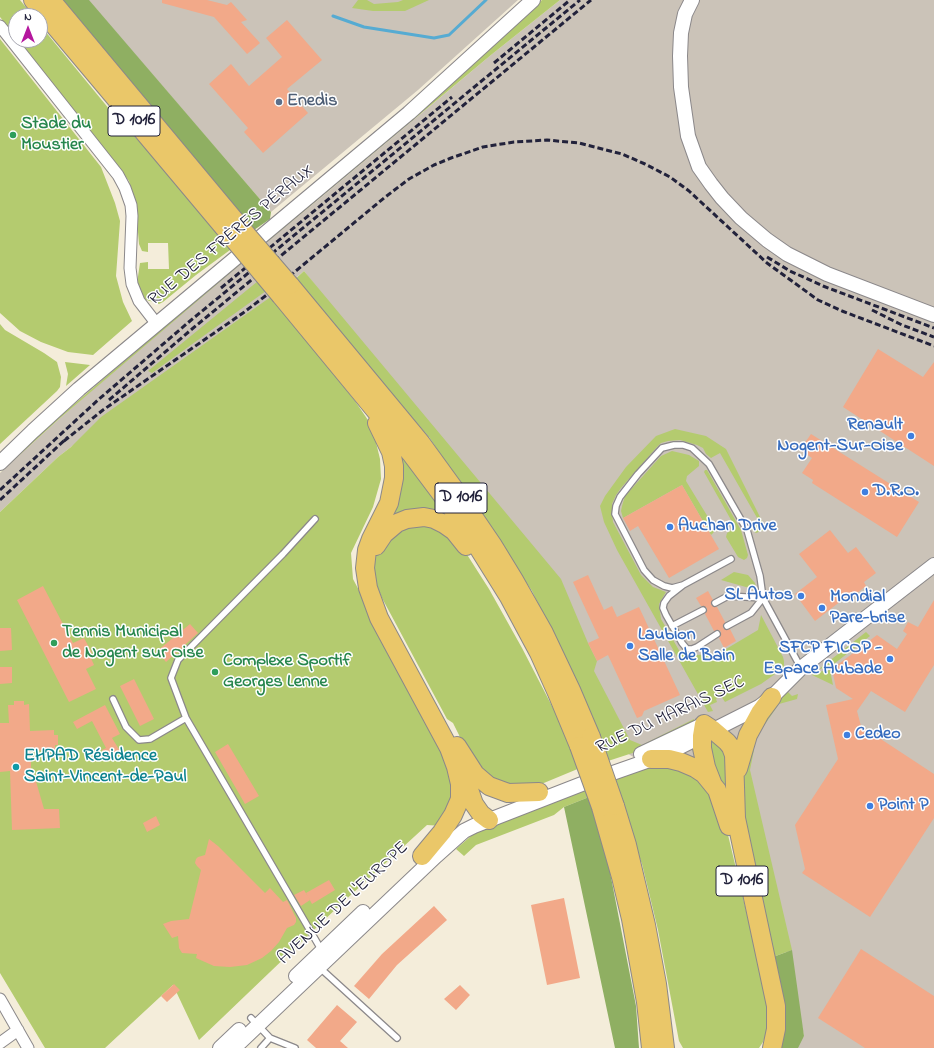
<!DOCTYPE html>
<html>
<head>
<meta charset="utf-8">
<style>
	body { margin:0 }
	#map { position:relative; width:934px; height:1048px; overflow:hidden; background:#f4edda; font-family:"Indie Flower",sans-serif }
	canvas { display:block }
	.north { position:absolute; left:8px; top:8px; width:40px; height:40px; box-sizing:border-box; background:#fff; border:1px solid #a7a7b1; border-radius:50%; rotate:0deg; font-size:11px; font-weight:700; line-height:16px; text-align:center; color:#22223b }
	.north::after { content:''; display:block; margin:auto; width:14px; height:18px; background:#b5179e; clip-path:polygon(50% 0,100% 100%,50% 72%,0 100%) }
</style>
</head>
<body>
<div id="map">
<canvas width="934" height="1048"></canvas>
<div class="north">N</div>
</div>
<script>
const c = document.querySelector('canvas').getContext('2d');
c.lineJoin = 'round';
function fill(path, color) {
  c.fillStyle = color;
  c.fill(path, 'evenodd');
}
function poly(rows) {
  const path = new Path2D();
  for (const r of rows) {
    path.moveTo(r[0], r[1]);
    for (let i = 2; i < r.length; i += 2) path.lineTo(r[i], r[i + 1]);
  }
  return path;
}
function stroke(path, color, width, dash) {
  c.strokeStyle = color;
  c.lineWidth = width;
  c.lineCap = dash ? 'butt' : 'round';
  c.setLineDash(dash || []);
  c.stroke(path);
}
function drawText(font, color, halo, rows, align = 'center') {
  c.font = font + ' "Indie Flower",sans-serif';
  c.lineWidth = 3;
  c.setLineDash([]);
  c.textBaseline = 'middle';
  c.strokeStyle = halo;
  c.fillStyle = color;
  for (const [text, x, y, turn = 0] of rows) {
    c.save();
    c.translate(x, y);
    c.rotate((+turn || 0) * Math.PI / 180);
    c.textAlign = isNaN(turn) ? turn : align;
    if (halo) c.strokeText(text, 0, 0);
    c.fillText(text, 0, 0);
    c.restore();
  }
}
const industrial = poly([
	[88,0,518,0,418,90,271,212],
	[560,0,934,0,934,1048,793,1048,804,1036,779,913,716,805,618,748,547,583,304,271,249,318,119,410,58,457,0,512,0,473,59,419,184,310,318,200,491,55]
]);
const green = poly([
	[0,0,20,0,33,16,16,16,16,37,0,17],
	[358,0,367,0,374,4,398,2,403,0,429,0,405,11,373,11,352,8],
	[542,0,560,0,491,55,266,243,264,242],
	[40,25,119,121,149,151,231,247,230,250,196,275,163,302,159,304,144,299,137,283,140,263,148,262,148,269,169,269,168,243,148,243,148,252,142,251,139,244,136,208,129,181,18,40,40,40],
	[0,39,101,167,115,203,120,221,116,276,123,302,132,321,93,355,68,352,41,342,20,331,0,313],
	[240,261,242,263,59,419,0,473,35,438],
	[304,271,561,579,588,643,597,661,594,671,630,740,642,745,694,719,694,725,651,747,608,761,568,665,532,591,429,437,293,281],
	[258,281,266,291,152,373,148,371],
	[272,296,355,401,372,426,380,459,381,479,373,507,351,553,353,579,445,754,457,789,442,826,427,825,341,904,199,1040,173,985,105,1048,45,1048,0,973,0,512,58,457,71,447,101,417],
	[0,324,5,330,44,353,57,362,61,377,60,387,57,391,0,444],
	[65,362,90,365,66,386,68,374],
	[675,429,706,436,726,449,766,529,756,533,751,529,760,523,720,453,711,458,706,454,703,448,697,445,680,440,668,441,661,443,657,447,621,488,616,495,612,504,612,513,613,522,641,575,653,587,666,592,659,604,661,619,680,652,686,655,697,655,713,654,721,652,758,630,761,615,783,657,784,661,784,666,782,669,761,684,725,702,721,696,716,699,717,702,710,705,713,711,708,712,617,550,604,522,600,506,605,496,626,467,656,436],
	[395,447,452,518,387,517],
	[672,451,689,455,699,461,699,466,687,476,686,481,714,527,714,532,711,535,682,485,623,518,621,511,622,506,625,496,661,456],
	[705,470,707,470,741,530,748,555,747,558,744,560,738,557,726,537,727,533,734,529,735,527,704,472],
	[431,522,466,553,489,589,522,648,570,741,580,768,539,785,500,786,465,753,459,735,453,723,447,719,382,598,376,583,374,569,376,553,396,528],
	[734,572,748,575,755,583,756,587,755,588,753,589,721,580],
	[866,632,870,636,830,667,819,669],
	[830,670,833,685,812,675,817,672],
	[788,692,792,696,798,694,797,699,779,704,752,743,754,750,750,770,792,950,773,957,743,822,743,764,745,753,777,700],
	[713,741,727,750,727,794,714,769,709,742],
	[664,764,701,778,724,818,758,961,768,1013,768,1029,763,1042,759,1048,683,1048,679,1041,658,930,642,864,609,777],
	[587,786,589,797,564,807,554,815,476,845,464,856,456,849,478,830]
]);
const forest = poly([
	[63,0,89,0,271,212,270,219,254,230],
	[589,797,603,836,636,1006,639,1048,615,1048,564,807],
	[792,950,804,1036,798,1048,776,1048,773,957]
]);
const stream = poly([
	[333,16,364,27,434,38,449,35,486,0]
]);
const building = poly([
	[162,0,207,0,227,5,231,2,247,20,241,22,260,43,247,54,214,17,162,3],
	[287,20,322,60,287,89,308,113,263,153,244,132,248,128,209,84,231,64,249,86,282,57,266,38],
	[878,349,923,377,934,362,934,466,843,407],
	[811,434,919,502,897,537,812,483,813,480,802,473,812,458,800,450],
	[682,485,719,549,669,578,638,526,630,531,623,518],
	[830,530,848,553,856,547,876,573,864,582,866,586,852,597,850,594,815,621,795,594,817,577,799,554],
	[588,575,604,610,612,606,617,617,639,607,680,695,644,711,642,716,637,718,608,655,597,661,588,643,599,638,573,582],
	[43,586,73,643,84,638,92,653,89,654,94,665,86,669,96,689,69,702,17,600],
	[708,591,713,600,711,602,711,605,717,607,725,622,723,626,723,628,726,630,730,629,736,641,724,648,719,638,721,636,721,632,719,630,714,631,705,614,707,611,707,608,704,606,701,606,696,598],
	[934,600,934,665,905,712,871,691,857,711,861,726,934,774,934,818,870,917,802,873,805,869,795,825,838,759,826,705,853,699,836,688,832,669,877,635,897,649,907,634,903,631,908,622,918,627],
	[190,624,198,633,166,662,157,651],
	[0,628,11,628,12,650,0,651],
	[0,667,12,667,12,683,0,684],
	[134,679,154,719,140,726,120,686],
	[14,701,24,701,24,705,29,704,30,731,54,730,54,735,58,735,58,745,55,745,55,750,31,751,31,778,35,778,44,809,59,809,60,828,12,830,10,771,0,772,0,723,9,723,8,705,14,705],
	[105,705,120,734,112,738,120,751,106,759,102,750,106,748,92,721,77,729,73,722],
	[228,744,259,796,245,804,215,752],
	[156,816,160,825,147,832,143,823],
	[209,839,218,846,265,893,270,888,283,902,287,900,296,918,296,922,294,925,287,928,279,942,271,951,262,958,247,965,230,967,214,966,196,958,197,954,182,953,179,948,178,936,172,938,163,924,171,921,189,919,201,870,197,866,195,863,196,859,198,857,205,855],
	[329,880,335,890,312,904,306,893],
	[304,890,310,900,301,906,294,895],
	[564,898,580,978,547,985,531,905],
	[434,906,447,920,397,965,369,999,354,986,382,954],
	[861,949,934,996,934,1048,865,1048,818,1018],
	[174,984,180,990,167,1002,161,996],
	[460,985,470,995,456,1010,444,999],
	[337,1005,357,1022,340,1041,348,1048,316,1048,307,1040]
]);
const service = poly([
	[315,519,283,554,178,660,171,678,186,718,322,951],
	[683,585,672,588,664,586,653,580,644,570,615,514,616,506,620,497,638,474,662,448,674,445,683,445,692,448,709,464,747,530,760,576,763,598,801,668],
	[715,603,728,596,763,598],
	[672,626,703,610],
	[727,626,751,613,763,598],
	[717,634,697,647,692,649,687,649,682,643,666,615,663,608,664,603,669,596,683,585,731,559],
	[113,699,126,727,139,740,150,739,186,718],
	[319,967,397,1038],
	[251,1018,270,1038,261,1048],
	[270,1038,295,1048]
]);
const minor = poly([
	[0,26,118,175,125,188,131,205,132,216,130,268,132,284,139,301,156,323],
	[0,999,28,1048],
	[0,1043,18,1030]
]);
const tertiary = poly([
	[692,0,685,14,681,33,680,56,681,87,688,136,699,167,711,184,722,198,741,218,767,240,787,254,827,274,934,315],
	[0,463,33,431,79,389,409,113,533,0],
	[641,754,700,726],
	[296,976,363,912],
	[220,1048,239,1030],
	[234,1048,436,856,464,831,474,826,587,782,664,755,759,707,772,697,801,668,934,565]
]);
const trunk = poly([
	[33,0,236,242],
	[51,0,247,235],
	[290,285,421,443,458,494,492,544,514,580,544,633,571,690,591,737],
	[281,296,412,455,451,507,476,544,509,597,539,653,557,693,579,746],
	[377,423,391,452,394,466,394,478,389,503,371,539,367,550,365,568,368,588,379,618,449,748,456,767,460,784,460,799,453,815,442,832,422,856],
	[376,546,384,534,397,523,407,519,424,517,434,519,444,524,454,531,466,546],
	[457,746,475,774,489,786,508,793,539,792],
	[651,759,669,759,681,762,695,768,704,774,717,790,729,826],
	[738,769,748,735,760,713,772,697],
	[465,778,474,804,481,814,489,820],
	[713,785,706,767,702,748,702,736,704,724,713,730,727,742,731,747,734,755,736,818,776,1006,776,1029,772,1048],
	[615,806,627,845,646,925,657,984,665,1048],
	[601,807,621,877,631,919,646,1002,651,1048]
]);
const rail = poly([
	[494,63,570,0],
	[767,257,790,271,823,286,934,328],
	[221,288,452,97],
	[872,310,902,325,934,337],
	[109,400,192,329,591,0],
	[64,441,103,410,243,313,268,294,384,198,409,179,434,165,451,158,483,147,514,142,547,140,579,143,622,154,645,164,670,177,689,191,767,263,818,300,842,311,934,346],
	[0,490,98,400,190,321,580,0],
	[0,500,68,437]
]);
const trunkBridge = poly([
	[247,235,290,285],
	[236,242,281,296],
	[591,737,615,806],
	[579,746,601,807]
]);
const markers = [
	[279,102,4,"#5c6f8a"],
	[13,135,4,"#2e9e5b"],
	[911,436,4,"#3f7fe0"],
	[865,492,4,"#3f7fe0"],
	[670,527,4,"#3f7fe0"],
	[801,596,4,"#3f7fe0"],
	[822,608,4,"#3f7fe0"],
	[54,643,4,"#2e9e5b"],
	[630,646,4,"#3f7fe0"],
	[890,659,4,"#3f7fe0"],
	[215,672,4,"#2e9e5b"],
	[847,735,4,"#3f7fe0"],
	[16,767,4,"#0f9aa8"],
	[870,806,4,"#3f7fe0"]
];
const shields = [
	[134,121,52],
	[461,498,52],
	[742,881,52]
];
const shieldNames = [
	["D 1016",134,121],
	["D 1016",461,498],
	["D 1016",742,881]
];
const serviceNames = [
	["Enedis",287,102]
];
const leisureNames = [
	["Stade du",21,125],
	["Moustier",21,146],
	["Tennis Municipal",62,633],
	["de Nogent sur Oise",62,654],
	["Complexe Sportif",223,662],
	["Georges Lenne",223,683]
];
const streetNames = [
	["RUE DES FRÈRES PÉRAUX",232,236,-40],
	["RUE DU MARAIS SEC",671,716,-25],
	["AVENUE DE L'EUROPE",344,904,-43]
];
const shopNames = [
	["Renault",903,426,"right"],
	["Nogent-Sur-Oise",903,447,"right"],
	["D.R.O.",873,492],
	["Auchan Drive",678,527],
	["SL Autos",793,596,"right"],
	["Mondial",830,598],
	["Pare-brise",830,619],
	["Laubion",638,636],
	["Salle de Bain",638,657],
	["SFCP FICOP -",882,649,"right"],
	["Espace Aubade",882,670,"right"],
	["Cedeo",855,735],
	["Point P",878,806]
];
const cultureNames = [
	["EHPAD Résidence",24,757],
	["Saint-Vincent-de-Paul",24,778]
];
fill(industrial, '#cbc3b8');
fill(green, '#b4cb6f');
fill(forest, '#8faf62');
stroke(stream, '#56abd2', 3);
fill(building, '#f2a989');
stroke(service, '#8b888a', 8);
stroke(minor, '#8b888a', 13);
stroke(tertiary, '#8b888a', 16);
stroke(trunk, '#8b888a', 20);
stroke(service, '#fff', 5.5);
stroke(minor, '#fff', 11);
stroke(tertiary, '#fff', 14);
stroke(trunk, '#eac769', 18);
stroke(rail, '#22223b', 3, [6, 3]);
stroke(trunkBridge, '#8b888a', 20, []);
stroke(trunkBridge, '#eac769', 18);
for (const [x, y, r, color] of markers) {
  const dot = new Path2D();
  dot.arc(x, y, r, 0, 2 * Math.PI);
  c.fillStyle = color;
  c.fill(dot);
  stroke(dot, '#fff', 1.5);
}
for (const [x, y, w] of shields) {
  const box = new Path2D();
  box.roundRect(x - w / 2, y - 15, w, 30, 3);
  c.fillStyle = '#fff';
  c.fill(box);
  stroke(box, '#22223b', 1);
}
drawText('bold 17px', '#22223b', null, shieldNames);
drawText('bold 18px', '#4e5e75', '#fff', serviceNames, 'left');
drawText('bold 18px', '#27864d', '#fff', leisureNames, 'left');
drawText('18px', '#22223b', '#fff', streetNames);
drawText('bold 18px', '#366cbe', '#fff', shopNames, 'left');
drawText('bold 18px', '#0d838f', '#fff', cultureNames, 'left');
</script>
</body>
</html>
